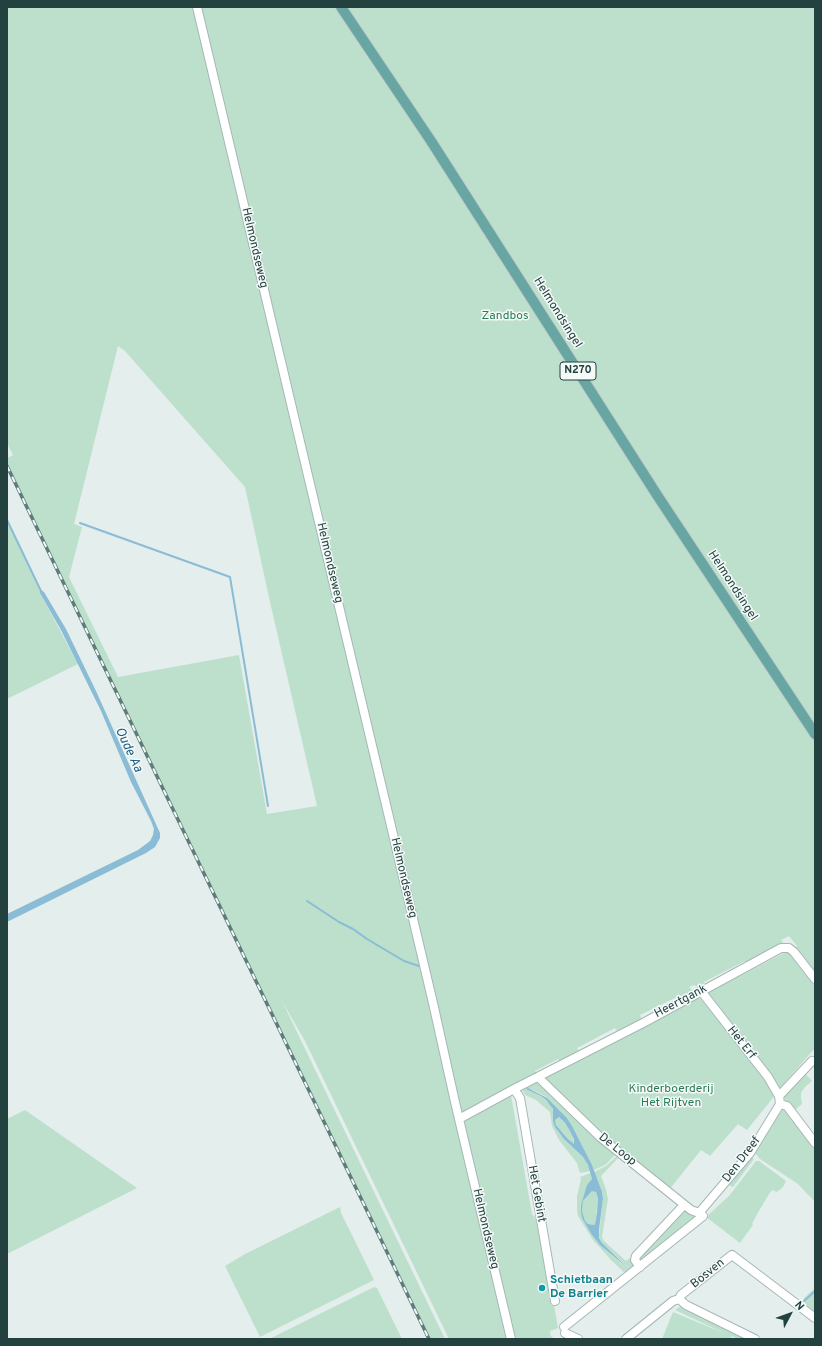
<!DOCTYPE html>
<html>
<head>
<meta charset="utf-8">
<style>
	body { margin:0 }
	#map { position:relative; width:822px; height:1346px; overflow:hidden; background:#e4eeec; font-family:Overpass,sans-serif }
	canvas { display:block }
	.frame { position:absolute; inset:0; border:8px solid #22413f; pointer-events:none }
	.north { position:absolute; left:770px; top:1294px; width:40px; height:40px; -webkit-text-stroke:3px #f5faf9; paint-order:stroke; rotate:49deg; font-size:11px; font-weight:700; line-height:16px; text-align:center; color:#22413f }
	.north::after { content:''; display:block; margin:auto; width:14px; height:18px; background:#22413f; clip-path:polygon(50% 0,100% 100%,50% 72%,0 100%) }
</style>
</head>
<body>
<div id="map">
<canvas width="822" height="1346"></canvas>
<div class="frame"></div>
<div class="north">N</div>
</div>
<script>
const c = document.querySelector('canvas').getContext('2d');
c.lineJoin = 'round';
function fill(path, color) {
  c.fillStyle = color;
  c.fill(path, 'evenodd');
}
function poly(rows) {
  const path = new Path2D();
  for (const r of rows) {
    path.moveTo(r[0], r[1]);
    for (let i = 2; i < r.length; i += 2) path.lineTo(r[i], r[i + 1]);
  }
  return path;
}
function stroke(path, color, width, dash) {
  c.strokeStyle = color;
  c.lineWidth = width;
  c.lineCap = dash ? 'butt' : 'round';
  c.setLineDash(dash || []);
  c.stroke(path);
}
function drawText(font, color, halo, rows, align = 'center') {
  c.font = font + ' Overpass,sans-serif';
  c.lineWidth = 3;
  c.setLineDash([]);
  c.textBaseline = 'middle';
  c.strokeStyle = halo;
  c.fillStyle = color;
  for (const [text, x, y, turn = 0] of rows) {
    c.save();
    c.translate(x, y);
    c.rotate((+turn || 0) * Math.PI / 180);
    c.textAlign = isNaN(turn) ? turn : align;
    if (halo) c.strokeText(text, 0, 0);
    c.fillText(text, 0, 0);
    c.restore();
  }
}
const green = poly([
	[7,7,815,7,815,975,795,948,797,946,789,936,781,940,783,942,779,947,747,965,745,961,704,982,705,987,699,988,694,985,689,987,694,992,683,998,681,995,640,1015,642,1020,618,1032,615,1028,577,1048,580,1053,561,1063,558,1059,535,1071,537,1075,511,1095,532,1214,540,1223,558,1328,550,1331,551,1337,552,1336,553,1339,449,1339,305,1041,282,1001,445,1339,430,1339,7,468,7,458,13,455,7,443],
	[118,346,125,351,245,487,270,602,317,806,267,814,239,655,118,677,69,577,82,527,74,524],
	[7,521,40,589,40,593,78,664,7,699],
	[786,952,788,952,815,986,815,1048,780,1088,775,1080,708,993],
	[698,998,703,1000,764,1076,776,1094,747,1130,738,1124,710,1156,701,1150,669,1190,603,1136,546,1083,545,1077],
	[803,1071,812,1081,805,1087,801,1093,801,1098,802,1104,794,1111,783,1097],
	[535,1082,539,1083,609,1149,613,1153,615,1151,617,1153,605,1165,594,1170,578,1138,567,1118,545,1096,531,1089,527,1089,541,1096,552,1107,553,1111,553,1121,555,1127,564,1139,583,1157,588,1165,590,1171,580,1173,577,1163,559,1140,552,1126,550,1112,536,1100,525,1095,522,1089],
	[784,1107,815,1146,815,1202,798,1184,760,1159,755,1153],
	[25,1110,137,1188,7,1254,7,1119],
	[558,1117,560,1118,568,1127,573,1135,574,1144,573,1144,556,1125,555,1120],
	[619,1154,620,1156,601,1176,606,1189,608,1199,602,1237,604,1241,626,1261,630,1258,631,1259,637,1266,627,1275,612,1261,593,1240,578,1216,577,1210,577,1196,581,1179,580,1177,591,1173,592,1179,581,1205,581,1212,592,1235,600,1245,623,1265,630,1269,602,1243,599,1237,603,1195,594,1172,606,1166],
	[751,1156,754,1159,733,1187,732,1187,727,1183],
	[756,1161,759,1161,786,1181,783,1187,777,1192,772,1190,769,1194,756,1216,752,1224,753,1225,740,1243,706,1217,729,1196],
	[592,1191,595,1191,597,1194,598,1198,595,1224,594,1225,588,1224,585,1221,582,1211,583,1201],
	[340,1207,341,1213,351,1233,374,1280,260,1337,225,1266,245,1254],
	[687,1209,697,1217,640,1264,636,1261],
	[374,1287,377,1288,402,1339,269,1339],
	[815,1288,815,1315,803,1305,804,1298],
	[681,1306,683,1307,683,1309,743,1337,751,1339,738,1339,731,1336,731,1337,735,1339,662,1339,673,1312,726,1334,675,1310]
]);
const water = poly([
	[40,589,44,592,66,629,96,691,160,833,160,838,155,847,146,853,7,922,7,914,138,850,150,841,153,835,154,829,151,821,131,782,101,711,62,632,40,593],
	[528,1088,547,1098,567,1118,572,1126,592,1165,602,1192,603,1198,599,1230,599,1238,602,1243,630,1270,600,1245,592,1235,582,1218,581,1212,581,1205,587,1185,592,1179,588,1165,583,1157,564,1139,555,1127,553,1121,553,1109,546,1100,541,1096,526,1089],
	[559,1117,565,1123,570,1131,574,1139,574,1144,568,1139,556,1125,555,1120],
	[592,1191,596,1192,598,1198,597,1212,595,1224,594,1225,588,1224,585,1221,582,1211,583,1201]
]);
const stream = poly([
	[7,520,41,591],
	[80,523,230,577,268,806],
	[307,901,339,922,353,929,367,939,404,961,419,966],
	[804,1301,815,1291]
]);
const minor = poly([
	[197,7,433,1003,455,1102,511,1339],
	[701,991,768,1077,779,1096,780,1104,787,1106,815,1143],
	[538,1077,600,1137,691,1210,699,1213,703,1216,564,1327],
	[514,1089,520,1098,555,1301],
	[779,1096,812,1061],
	[459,1119,514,1089,645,1022,781,948,789,948,794,952,815,979],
	[699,1213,750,1153,780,1104],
	[640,1267,635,1260,636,1256,684,1205],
	[679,1299,686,1305,755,1339],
	[565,1333,578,1339],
	[626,1339,673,1301,679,1299,681,1295,732,1255,815,1318]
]);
const major = poly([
	[341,7,431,141,657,495,815,734]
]);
const rail = poly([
	[7,466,429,1339]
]);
const markers = [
	[542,1288,4,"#0f9aa8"]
];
const shields = [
	[578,371,36]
];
const shieldNames = [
	["N270",578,371]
];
const streetNames = [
	["Helmondseweg",254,248,77],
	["Helmondsingel",557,313,58],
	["Helmondseweg",329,563,77],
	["Helmondsingel",732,586,57],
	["Helmondseweg",403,878,77],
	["Heertgank",681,1002,-28],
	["Het Erf",741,1043,51],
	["De Loop",617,1150,39],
	["Den Dreef",742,1160,-53],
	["Het Gebint",536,1194,80],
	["Helmondseweg",485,1229,77],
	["Bosven",708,1274,-39]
];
const parkNames = [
	["Zandbos",505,317],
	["Kinderboerderij",671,1090],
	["Het Rijtven",671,1104]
];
const cultureNames = [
	["Schietbaan",550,1281],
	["De Barrier",550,1295]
];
const waterNames = [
	["Oude Aa",128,750,65]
];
fill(green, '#bde0cd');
fill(water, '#8abcd5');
stroke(stream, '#8abcd5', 2);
stroke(minor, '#a6b7b5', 10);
stroke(major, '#c1cac9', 12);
stroke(minor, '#fff', 8);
stroke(major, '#67a6a2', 10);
stroke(rail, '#5d7d7a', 3.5);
stroke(rail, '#f5faf9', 2, [6]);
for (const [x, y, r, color] of markers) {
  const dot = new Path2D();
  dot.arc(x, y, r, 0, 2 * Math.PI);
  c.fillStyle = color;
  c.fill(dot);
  stroke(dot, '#f5faf9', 1.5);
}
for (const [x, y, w] of shields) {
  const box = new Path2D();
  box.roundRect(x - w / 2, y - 9, w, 18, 3);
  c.fillStyle = '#f5faf9';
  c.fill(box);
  stroke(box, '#22413f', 1);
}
drawText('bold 11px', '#22413f', null, shieldNames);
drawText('12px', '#22413f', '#f5faf9', streetNames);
drawText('12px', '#2a7b58', '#f5faf9', parkNames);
drawText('bold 12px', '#0d838f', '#f5faf9', cultureNames, 'left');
drawText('italic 13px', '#195c81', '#f5faf9', waterNames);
</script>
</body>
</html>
